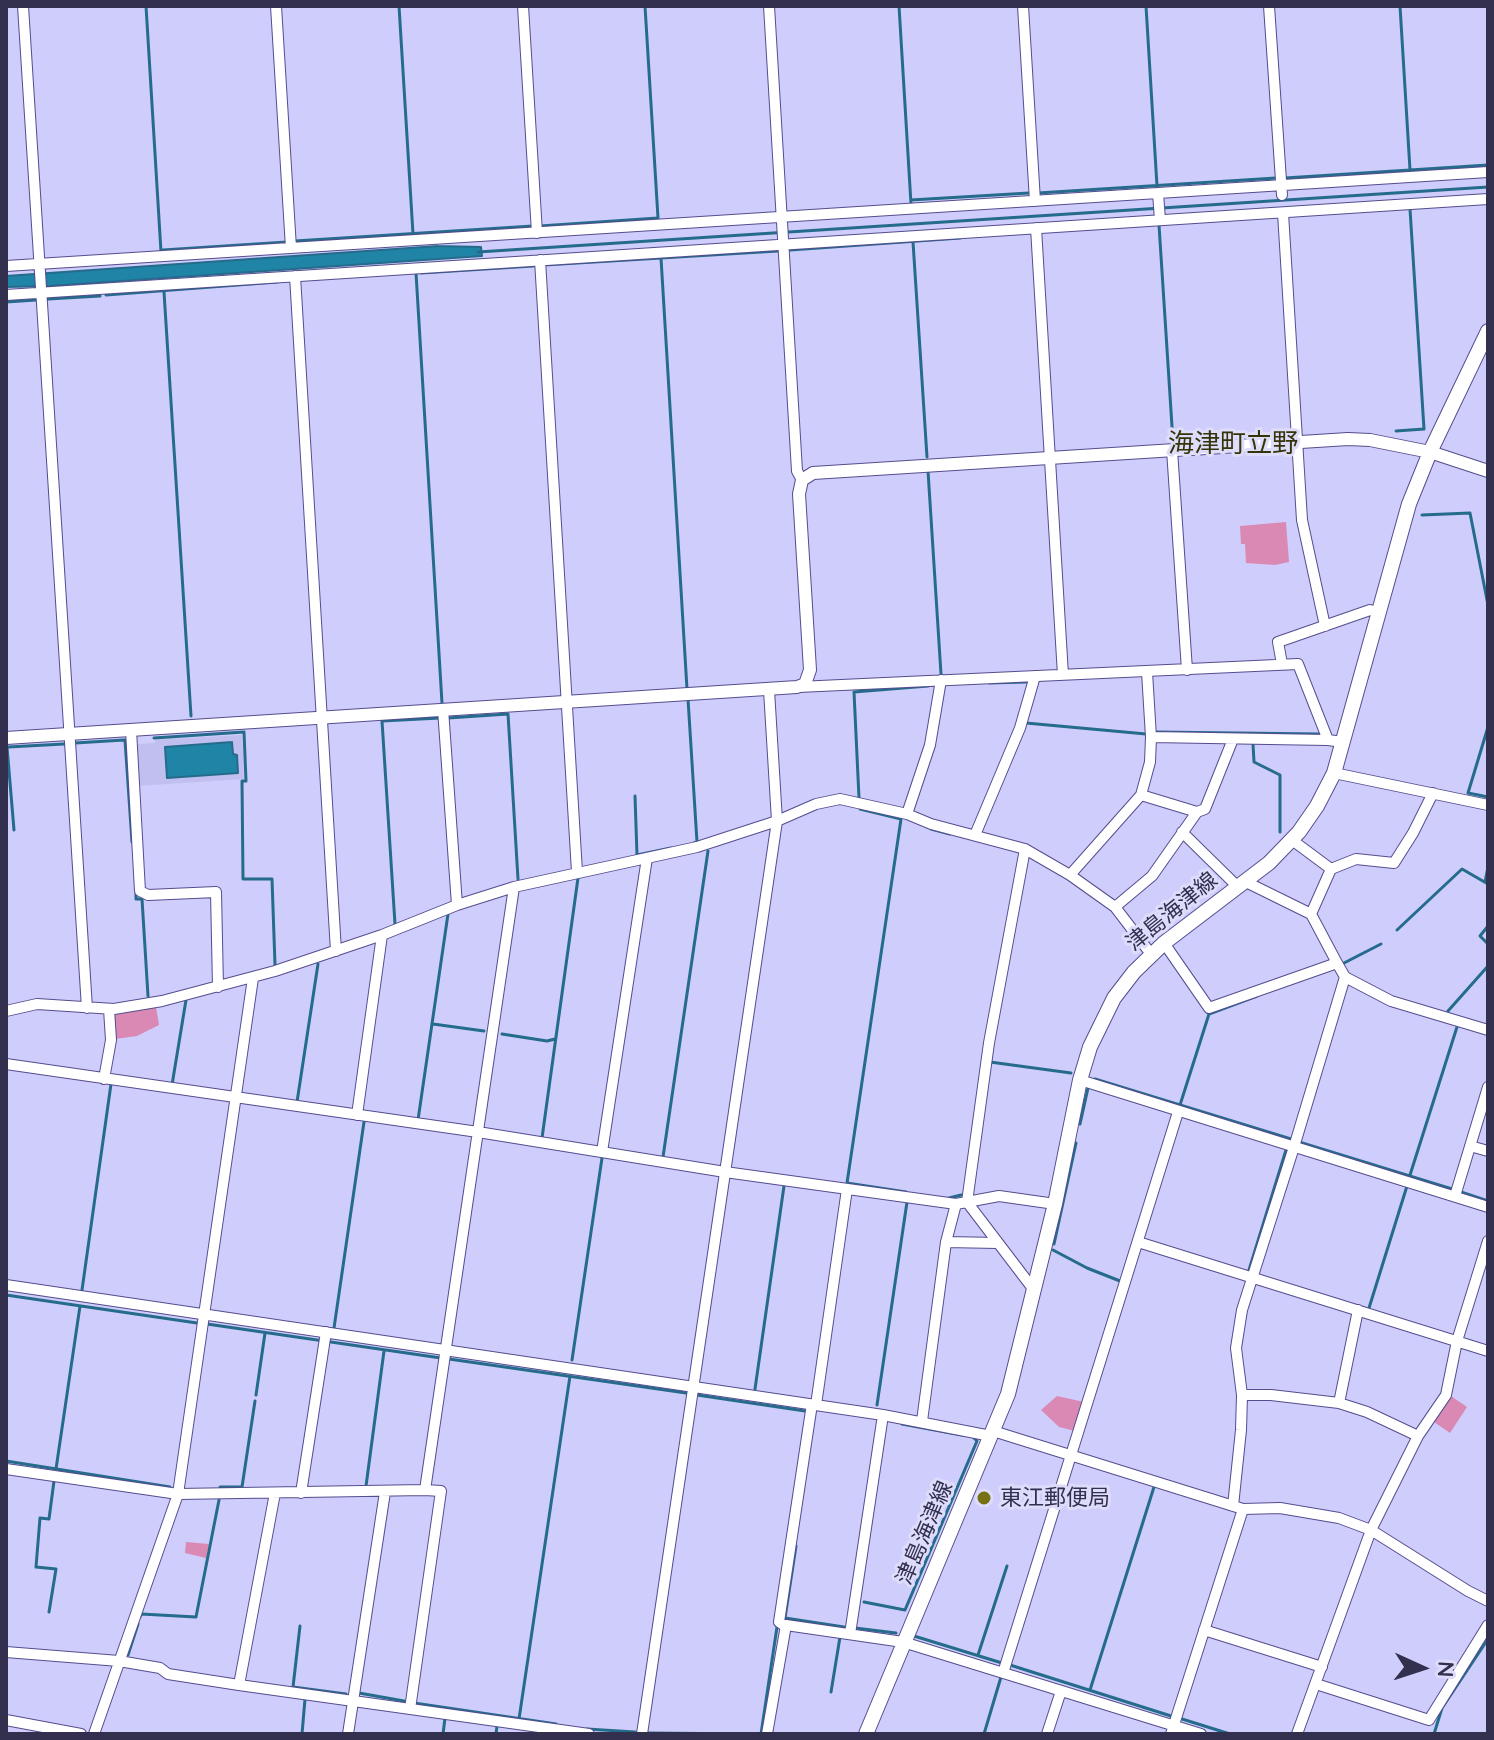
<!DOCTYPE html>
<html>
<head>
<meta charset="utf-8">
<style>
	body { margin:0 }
	#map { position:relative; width:1494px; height:1740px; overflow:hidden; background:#cfcdfb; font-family:Quicksand,sans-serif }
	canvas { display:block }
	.frame { position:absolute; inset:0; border:8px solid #32304e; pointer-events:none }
	.north { position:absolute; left:1382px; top:1628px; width:80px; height:80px; -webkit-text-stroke:6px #dddcfb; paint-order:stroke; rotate:93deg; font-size:22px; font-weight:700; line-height:32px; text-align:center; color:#32304e }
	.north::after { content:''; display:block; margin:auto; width:28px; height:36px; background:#32304e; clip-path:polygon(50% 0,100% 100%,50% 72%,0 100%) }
</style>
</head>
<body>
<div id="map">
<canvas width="1494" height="1740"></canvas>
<div class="frame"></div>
<div class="north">N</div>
</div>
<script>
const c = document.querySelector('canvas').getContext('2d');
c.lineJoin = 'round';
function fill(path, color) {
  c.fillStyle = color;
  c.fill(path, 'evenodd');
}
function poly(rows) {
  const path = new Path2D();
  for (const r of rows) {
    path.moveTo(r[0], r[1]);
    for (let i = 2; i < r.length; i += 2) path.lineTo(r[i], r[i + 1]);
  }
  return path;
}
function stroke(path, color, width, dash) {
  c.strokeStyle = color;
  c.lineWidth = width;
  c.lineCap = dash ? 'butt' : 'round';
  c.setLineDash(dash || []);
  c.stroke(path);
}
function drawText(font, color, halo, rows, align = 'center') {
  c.font = font + ' Quicksand,"Noto Sans JP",sans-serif';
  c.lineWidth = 6;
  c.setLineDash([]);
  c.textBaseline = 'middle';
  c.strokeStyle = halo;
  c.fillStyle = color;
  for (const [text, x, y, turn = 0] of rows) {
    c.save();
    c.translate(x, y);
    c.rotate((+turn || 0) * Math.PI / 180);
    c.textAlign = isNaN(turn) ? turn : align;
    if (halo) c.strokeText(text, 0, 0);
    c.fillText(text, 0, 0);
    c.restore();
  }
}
const built = poly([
	[242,735,244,779,137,786,135,744,155,743,155,740]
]);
const green = poly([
	[1286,522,1289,562,1275,565,1246,563,1245,544,1241,544,1240,526],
	[156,1007,159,1025,137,1036,115,1039,112,1015],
	[1057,1396,1084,1402,1075,1431,1059,1427,1041,1410],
	[1451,1396,1467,1407,1450,1433,1434,1422],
	[186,1542,209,1544,206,1558,185,1553]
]);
const water = poly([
	[438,246,481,247,482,256,49,286,6,287,6,276,438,246],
	[232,742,233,754,237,755,238,773,167,778,165,747,232,742]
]);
const stream = poly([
	[146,6,161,252],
	[399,6,413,234],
	[899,6,911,204],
	[1146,6,1157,186],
	[1400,6,1410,170],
	[1285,178,1488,165],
	[1038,193,1276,178],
	[911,200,1029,193],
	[1159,225,1173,442],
	[540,226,658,218,645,6],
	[295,241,533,226],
	[913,242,927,457],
	[163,250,287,242],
	[790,250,960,238],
	[478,252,1488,187],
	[661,258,687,689],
	[544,265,778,251],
	[416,273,442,703],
	[421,273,533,266],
	[164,292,191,716],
	[106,295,277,282],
	[48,299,100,296],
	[6,302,36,300],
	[1396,431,1424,429,1410,209],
	[928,471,941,674],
	[1422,515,1470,513,1488,605],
	[989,683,1026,682],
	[688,699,697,842,694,843],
	[448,718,508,714,518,879],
	[1026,723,1146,734],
	[1488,727,1468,793,1488,797],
	[1155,732,1319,734],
	[154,738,244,732,246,781,242,781,243,879,272,879,275,965],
	[125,740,132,842],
	[75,743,124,740],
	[1253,744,1254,762,1280,775,1280,832],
	[7,747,14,830],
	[8,747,64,744],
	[635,796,637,855,671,848],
	[859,798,854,692,928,686],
	[860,806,860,809,901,819,847,1183,906,1192],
	[931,829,950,834],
	[1485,882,1488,867],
	[136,894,136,899,142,899,148,996],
	[395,924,382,721,440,718],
	[1488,926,1480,936,1488,944],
	[1397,930,1462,869,1488,884],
	[1344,963,1381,944],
	[1448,1011,1488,966],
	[433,1024,484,1031],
	[502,1034,547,1041,555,1039],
	[990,1062,1071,1073],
	[1095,1079,1291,1139],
	[172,1085,186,1000],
	[297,1102,318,964],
	[1180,1105,1209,1014,1257,996],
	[418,1120,448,914],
	[1080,1124,1088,1088],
	[542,1138,578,878],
	[1299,1142,1452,1189],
	[663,1157,708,851],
	[1410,1175,1457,1027],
	[1461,1192,1488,1201],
	[949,1198,961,1195],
	[1054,1244,1076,1143],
	[1053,1250,1087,1268,1120,1281],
	[1249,1270,1286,1150],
	[82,1290,111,1084],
	[6,1295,197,1323],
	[1369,1308,1407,1186],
	[207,1324,441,1358],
	[334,1328,364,1122],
	[449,1359,686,1393],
	[572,1360,602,1158],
	[755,1389,784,1186],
	[256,1395,265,1333],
	[697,1395,805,1411],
	[877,1405,907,1202],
	[902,1424,962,1435],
	[6,1461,170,1487],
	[56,1469,80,1306],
	[366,1486,384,1351],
	[220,1487,242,1487,255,1401],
	[796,1546,785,1618,844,1627],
	[864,1602,905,1610,977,1441,973,1437],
	[49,1612,56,1569,36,1567,40,1518,49,1519,54,1481],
	[140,1617,141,1614,196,1617,219,1500],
	[300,1626,293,1687,346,1694],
	[855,1628,896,1633],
	[914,1636,1002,1663],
	[128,1655,138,1624],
	[978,1655,1007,1566],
	[1010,1665,1171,1716],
	[1090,1690,1154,1487],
	[831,1692,840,1637],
	[359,1693,404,1701],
	[414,1703,556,1724],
	[519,1719,570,1376],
	[1182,1719,1230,1734],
	[587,1729,635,1732],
	[647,1733,752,1734],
	[302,1734,305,1699],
	[443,1734,445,1718],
	[496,1734,497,1726],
	[761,1734,777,1627],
	[984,1734,1001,1677],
	[1434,1734,1442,1708,1488,1639]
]);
const minor = poly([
	[23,6,87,1008],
	[276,6,291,248],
	[523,6,537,233],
	[769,6,797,471,802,480],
	[1023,6,1035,201],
	[1269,6,1282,195],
	[1283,213,1302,520,1325,626],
	[1160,220,1158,193,1488,172],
	[1036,228,1063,675],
	[540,260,577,872],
	[6,266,1158,193],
	[295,276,336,951],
	[6,295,1488,199],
	[1172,450,1187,670],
	[1282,664,1278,642,1370,610,1378,612],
	[1147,672,1151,737,1328,740],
	[798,687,1298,664,1328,740,1343,742],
	[443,709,457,905],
	[131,730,140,891,148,895,216,892,218,987],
	[1334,773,1488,805],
	[1141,795,1197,812],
	[907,814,930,745,941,680],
	[1182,832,1238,887],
	[975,835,1020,728,1035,676],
	[1292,840,1331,869,1311,914],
	[1025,849,989,1043,967,1202,1034,1290],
	[1331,869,1356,859,1394,863,1413,833,1433,793],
	[1070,875,1141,795,1150,762,1151,737],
	[1246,882,1311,914,1337,963],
	[1115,907,1152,876,1197,812,1205,809,1233,739],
	[1164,943,1209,1008,1337,963,1345,977,1391,1001,1488,1030],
	[6,1011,37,1004,114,1009,162,1001,275,971,382,935,457,905,514,887,697,847,777,821,816,804,840,799,907,814,931,824,1025,849,1070,875,1115,907,1151,954],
	[6,1064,478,1132,725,1172,956,1204,999,1196,1055,1204],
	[104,1079,111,1040,109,1009],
	[1080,1080,1488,1207],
	[357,1115,382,935],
	[1470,1146,1488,1151],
	[602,1152,647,858],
	[1455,1196,1488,1087],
	[946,1242,998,1243],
	[1138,1242,1488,1351],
	[6,1285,883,1415,991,1436],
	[1242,1395,1271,1395,1339,1403,1367,1412,1418,1436],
	[1339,1403,1358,1310],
	[816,1405,847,1189],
	[922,1421,946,1242,956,1204],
	[993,1431,1243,1509,1280,1508,1339,1518,1371,1530,1468,1591,1488,1601],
	[6,1469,178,1494,425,1490,514,887],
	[301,1493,326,1332],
	[1233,1506,1241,1430,1242,1395,1236,1348,1242,1310,1294,1147,1345,977],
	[786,1627,779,1622,812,1404],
	[1204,1630,1322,1667],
	[850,1634,883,1415],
	[6,1652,119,1661,160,1668,168,1674,239,1685,589,1734],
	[1003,1673,1178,1112],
	[1316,1684,1429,1720,1488,1625],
	[239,1685,275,1493],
	[410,1709,441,1491,425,1490],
	[6,1720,81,1734],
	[94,1734,178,1494,253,978],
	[348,1734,385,1492],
	[642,1734,777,821,769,690],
	[767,1734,786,1625,903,1642,1201,1734],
	[1047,1734,1061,1691],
	[1171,1734,1243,1509],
	[1297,1734,1371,1530,1418,1436,1446,1395,1457,1341,1488,1241]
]);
const tertiary = poly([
	[6,738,797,687,805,684,810,670,799,494,802,480,813,473,1348,439,1370,440,1430,452,1488,471]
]);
const secondary = poly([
	[866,1734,1008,1394,1055,1204,1080,1080,1090,1047,1114,998,1134,972,1164,943,1269,863,1299,832,1317,806,1334,773,1409,504,1430,452,1488,331]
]);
const markers = [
	[984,1498,8,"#767113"]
];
const streetNames = [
	["津島海津線",1172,912,-39],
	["津島海津線",925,1533,-67]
];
const poiNames = [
	["東江郵便局",1000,1498]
];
const quarterNames = [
	["海津町立野",1233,444]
];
fill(built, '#c1bfef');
fill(green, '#d989b4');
fill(water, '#2084a6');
stroke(water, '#256b8c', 2);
stroke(stream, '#256b8c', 3);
stroke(minor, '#544d8f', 12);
stroke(tertiary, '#544d8f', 14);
stroke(secondary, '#544d8f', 16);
stroke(minor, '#fff', 10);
stroke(tertiary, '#fff', 12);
stroke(secondary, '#fff', 14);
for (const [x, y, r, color] of markers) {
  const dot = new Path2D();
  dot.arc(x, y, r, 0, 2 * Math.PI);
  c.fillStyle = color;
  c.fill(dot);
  stroke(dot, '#dddcfb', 3);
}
drawText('22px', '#32304e', '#dddcfb', streetNames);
drawText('22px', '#32304e', '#dddcfb', poiNames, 'left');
drawText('26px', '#353308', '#dddcfb', quarterNames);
</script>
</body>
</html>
